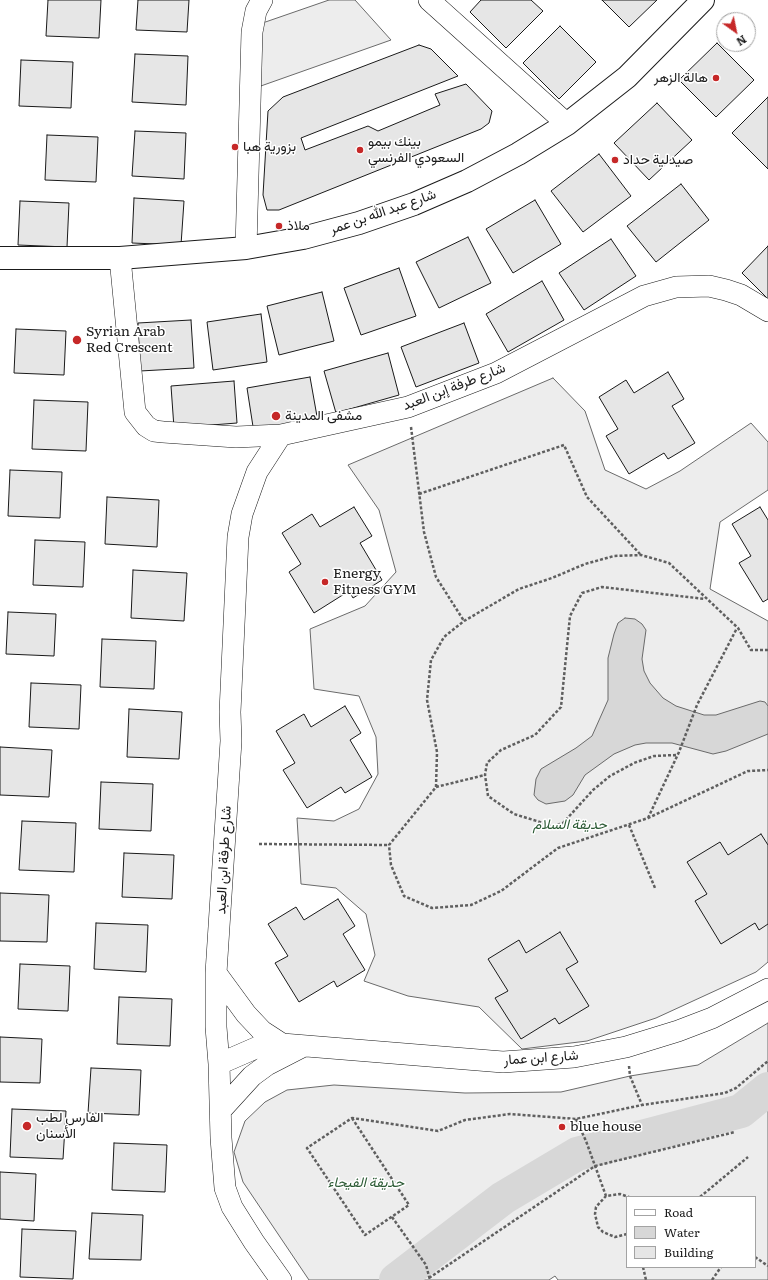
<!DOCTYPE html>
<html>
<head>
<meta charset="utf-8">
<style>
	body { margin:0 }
	#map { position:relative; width:768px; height:1280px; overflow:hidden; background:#fff; font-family:Literata,serif }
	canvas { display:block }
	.legend { position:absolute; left:626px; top:1196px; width:130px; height:72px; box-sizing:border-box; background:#fff; border:1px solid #a3a3a3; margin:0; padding:5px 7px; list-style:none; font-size:12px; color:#1a1a1a }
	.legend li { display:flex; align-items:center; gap:8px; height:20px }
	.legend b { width:20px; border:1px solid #a3a3a3 }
	.north { position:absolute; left:716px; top:12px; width:40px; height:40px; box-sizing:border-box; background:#fff; border:1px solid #a3a3a3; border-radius:50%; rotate:147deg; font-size:11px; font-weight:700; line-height:16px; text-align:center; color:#1a1a1a }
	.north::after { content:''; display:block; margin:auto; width:14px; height:18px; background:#c62828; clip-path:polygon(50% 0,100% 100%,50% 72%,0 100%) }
</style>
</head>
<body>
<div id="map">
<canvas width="768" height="1280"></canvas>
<ul class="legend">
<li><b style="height:5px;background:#fff"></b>Road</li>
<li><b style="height:11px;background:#d7d7d7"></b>Water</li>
<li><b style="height:11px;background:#e6e6e6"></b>Building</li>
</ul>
<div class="north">N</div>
</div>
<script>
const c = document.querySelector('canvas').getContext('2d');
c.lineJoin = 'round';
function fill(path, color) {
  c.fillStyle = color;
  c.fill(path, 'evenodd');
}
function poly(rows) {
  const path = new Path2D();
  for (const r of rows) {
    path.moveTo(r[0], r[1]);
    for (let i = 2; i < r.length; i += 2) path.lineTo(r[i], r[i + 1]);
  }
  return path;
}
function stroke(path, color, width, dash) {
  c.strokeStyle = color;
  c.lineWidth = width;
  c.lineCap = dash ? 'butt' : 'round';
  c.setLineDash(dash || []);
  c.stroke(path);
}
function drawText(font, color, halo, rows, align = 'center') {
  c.font = font + ' Literata,Vazirmatn,serif';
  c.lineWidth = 3;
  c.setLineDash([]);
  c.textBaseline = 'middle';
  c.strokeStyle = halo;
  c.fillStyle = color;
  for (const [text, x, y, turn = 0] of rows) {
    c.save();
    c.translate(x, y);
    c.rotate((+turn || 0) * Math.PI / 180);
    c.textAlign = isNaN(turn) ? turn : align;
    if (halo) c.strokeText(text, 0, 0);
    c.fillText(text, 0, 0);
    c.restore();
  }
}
const built = poly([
	[329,0,355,0,391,40,258,87,251,27,329,0],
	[553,378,585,411,605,470,646,489,680,471,751,423,768,442,768,490,720,522,710,589,768,621,768,962,756,972,656,1018,587,1041,522,1049,479,1007,408,996,364,981,375,955,366,914,336,888,301,884,297,818,334,821,359,809,378,774,376,737,359,696,314,689,310,629,365,606,396,572,379,510,348,465,553,378],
	[768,1023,768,1073,746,1090,763,1110,768,1106,768,1280,558,1280,555,1276,549,1280,309,1280,243,1182,234,1152,245,1121,265,1102,287,1090,334,1085,465,1093,561,1092,630,1076,698,1065,768,1023],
	[627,1197,755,1197,755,1267,627,1267,627,1197]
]);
const water = poly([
	[625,618,635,619,642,624,646,630,642,659,644,671,650,683,663,698,676,706,704,715,716,715,760,701,765,702,768,706,768,734,726,751,713,754,672,743,646,743,635,745,614,754,585,775,573,795,565,801,546,804,538,800,534,795,536,779,541,769,576,748,592,736,608,700,608,658,614,634,618,623,625,618]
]);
const river = poly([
	[396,1280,503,1198,577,1154,741,1111,768,1089]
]);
const building = poly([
	[48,0,101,0,99,38,46,36,48,0],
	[138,0,189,0,187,32,136,30,138,0],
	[481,0,531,0,543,11,506,48,470,12,481,0],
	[602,0,657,0,629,27,602,0],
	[560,26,596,62,559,99,523,63,560,26],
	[717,43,754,80,716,117,679,80,717,43],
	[419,45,431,49,458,76,301,138,305,150,368,126,378,131,440,105,435,94,466,84,492,111,489,123,481,129,279,210,267,210,263,195,268,111,283,97,419,45],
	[135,54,188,56,186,105,132,102,135,54],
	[21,60,73,62,71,108,19,106,21,60],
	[768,97,768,169,732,133,768,97],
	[657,103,692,140,649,180,614,143,657,103],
	[135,131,186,133,184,179,132,176,135,131],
	[47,135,98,137,96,182,45,180,47,135],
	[599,154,631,196,583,232,551,191,599,154],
	[681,184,709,220,656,262,627,226,681,184],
	[134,198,184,201,181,245,132,243,134,198],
	[535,200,561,244,513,273,486,229,535,200],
	[20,201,69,203,67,247,18,245,20,201],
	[468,237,491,283,439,308,416,262,468,237],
	[611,239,636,276,584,310,559,273,611,239],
	[768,246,768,299,742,273,768,246],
	[399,268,416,316,361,335,344,288,399,268],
	[542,281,564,320,508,352,486,314,542,281],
	[322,292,334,341,279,355,267,306,322,292],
	[261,314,267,362,213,370,207,322,261,314],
	[191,320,194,368,140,371,138,323,191,320],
	[464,323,479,363,416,387,401,347,464,323],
	[16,329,66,331,64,375,14,373,16,329],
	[388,353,399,395,336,413,324,371,388,353],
	[668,372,684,399,672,406,695,443,668,459,664,453,629,474,606,436,618,429,599,397,626,380,634,393,668,372],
	[310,377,318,422,254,433,247,388,310,377],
	[234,381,237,423,174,428,171,386,234,381],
	[34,400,88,402,86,451,32,449,34,400],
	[10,470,62,472,60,518,8,516,10,470],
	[107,497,159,500,157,547,105,544,107,497],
	[354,507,372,536,360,543,382,580,353,598,349,591,314,613,289,572,301,564,282,533,312,514,320,527,354,507],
	[760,507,768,520,768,599,763,602,739,563,751,556,732,524,760,507],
	[35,540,85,542,83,587,33,585,35,540],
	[133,570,187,573,184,621,131,618,133,570],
	[8,612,56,614,54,656,6,654,8,612],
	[102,639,156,641,154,689,100,687,102,639],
	[31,683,81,685,79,729,29,727,31,683],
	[345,706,361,733,350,740,372,777,345,793,341,787,307,808,283,770,295,763,276,731,304,714,311,727,345,706],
	[129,709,182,712,179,759,127,757,129,709],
	[0,747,52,750,49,797,0,795,0,747],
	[101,782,153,784,151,831,99,829,101,782],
	[22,821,76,823,74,872,19,870,22,821],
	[761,834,768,845,768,924,759,930,755,923,721,944,695,901,707,894,687,862,720,842,728,855,761,834],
	[124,853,174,855,172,899,122,897,124,853],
	[0,893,49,895,47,942,0,941,0,893],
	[338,899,355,926,343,934,365,970,337,987,334,981,299,1002,275,963,288,956,268,924,296,907,304,920,338,899],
	[96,923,148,925,146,972,94,969,96,923],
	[560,932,578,962,566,969,589,1006,559,1024,555,1018,521,1039,495,998,508,991,488,959,519,940,526,953,560,932],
	[20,964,70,966,68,1011,18,1009,20,964],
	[119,997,172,999,170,1046,117,1044,119,997],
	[0,1037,42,1039,40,1083,0,1082,0,1037],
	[91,1068,141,1070,139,1115,88,1113,91,1068],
	[12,1109,66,1111,63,1159,10,1157,12,1109],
	[114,1143,167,1145,165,1192,112,1190,114,1143],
	[0,1172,36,1174,34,1221,0,1219,0,1172],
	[92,1213,143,1215,141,1260,89,1259,92,1213],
	[22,1229,76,1231,73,1279,20,1277,22,1229]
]);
const path = poly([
	[411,427,424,532,436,577,464,621],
	[419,494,564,445,587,497,640,554],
	[768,650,751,650,738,628,669,563,641,555,614,556,585,564,552,578,519,589,464,621,444,637,431,660,427,700,437,752,436,787,389,845,391,865,404,896,432,908,471,905,501,891,558,848,648,818,748,771,768,770],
	[676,755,654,756,634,763,610,776,593,790,563,823,553,826,514,814,488,796,485,775,487,763,501,750,535,735,561,707,570,616,582,593,602,587,705,599],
	[436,787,485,775],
	[648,818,679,752,697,705,737,628],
	[629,825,655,888],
	[259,844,389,845],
	[629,1066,630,1076,642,1105],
	[352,1118,409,1205,365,1235,307,1148,352,1118,438,1131,465,1120,510,1114,576,1119,642,1105,725,1093,736,1088,768,1061],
	[576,1119,586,1141,606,1196],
	[700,1197,748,1157],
	[392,1217,426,1265,430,1280],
	[627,1234,615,1237,603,1232,598,1227,595,1214,596,1207,606,1196,620,1194,629,1197],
	[755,1257,768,1266],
	[643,1267,646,1280],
	[429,1278,595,1166,735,1132],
	[712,1280,721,1267]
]);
const minor = poly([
	[429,0,567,124],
	[246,248,252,32,256,11,262,0],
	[120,258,135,412,146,426,154,431,163,432,236,437,281,435,408,407,496,373,644,296,676,287,709,286,726,290,741,295,768,311],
	[216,973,246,1014,262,1031,282,1044],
	[219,1064,258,1047,282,1044,503,1062,574,1057,626,1047,678,1031,712,1018,768,989],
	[221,1110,252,1076,267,1065,302,1047],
	[281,1280,254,1242,232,1207,225,1188,221,1138,219,1064,216,1027,216,973,231,741,230,712,238,537,242,514,257,472,281,435]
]);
const major = poly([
	[0,258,120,258,246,248,303,238,359,223,414,204,467,181,518,154,567,124,627,77,703,0]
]);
const markers = [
	[716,78,4,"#c62828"],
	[235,147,4,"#c62828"],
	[360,150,4,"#c62828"],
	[615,160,4,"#c62828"],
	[279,226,4,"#c62828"],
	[77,340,5,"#c62828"],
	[276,416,5,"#c62828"],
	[325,582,4,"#c62828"],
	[27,1126,5,"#c62828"],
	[562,1127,4,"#c62828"]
];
const poiNames = [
	["هالة الزهر",708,78,"right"],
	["بينك بيمو",368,142],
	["السعودي الفرنسي",368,158],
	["بزورية هبا",243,147],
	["صيدلية حداد",623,160],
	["ملاذ",287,226],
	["Syrian Arab",86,332],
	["Red Crescent",86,348],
	["مشفى المدينة",285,416],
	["Energy",333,574],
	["Fitness GYM",333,590],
	["الفارس لطب",36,1118],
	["الأسنان",36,1134],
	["blue house",570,1127]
];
const streetNames = [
	["شارع عبد الله بن عمر",383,212,-19],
	["شارع طرفة إبن العبد",454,387,-21],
	["شارع طرفة ابن العبد",224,860,-87],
	["شارع ابن عمار",541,1058,-4]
];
const parkNames = [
	["حديقة السلام",570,825],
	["حديقة الفيحاء",366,1183]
];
fill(built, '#ededed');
stroke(built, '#6a6a6a', 1);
fill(water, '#d7d7d7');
stroke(water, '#6a6a6a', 1);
stroke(river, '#d7d7d7', 34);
fill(building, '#e6e6e6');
stroke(building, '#1a1a1a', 1);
stroke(minor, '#1a1a1a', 22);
stroke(major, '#1a1a1a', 24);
stroke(path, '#5f5f5f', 2.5, [3, 2]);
stroke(minor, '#fff', 21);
stroke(major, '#fff', 22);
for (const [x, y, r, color] of markers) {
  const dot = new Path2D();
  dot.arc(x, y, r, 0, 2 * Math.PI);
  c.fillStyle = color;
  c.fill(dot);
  stroke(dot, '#fff', 1.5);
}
drawText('14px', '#1a1a1a', '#fff', poiNames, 'left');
drawText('14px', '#1a1a1a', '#fff', streetNames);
drawText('italic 14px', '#2b5a34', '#fff', parkNames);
</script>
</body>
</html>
